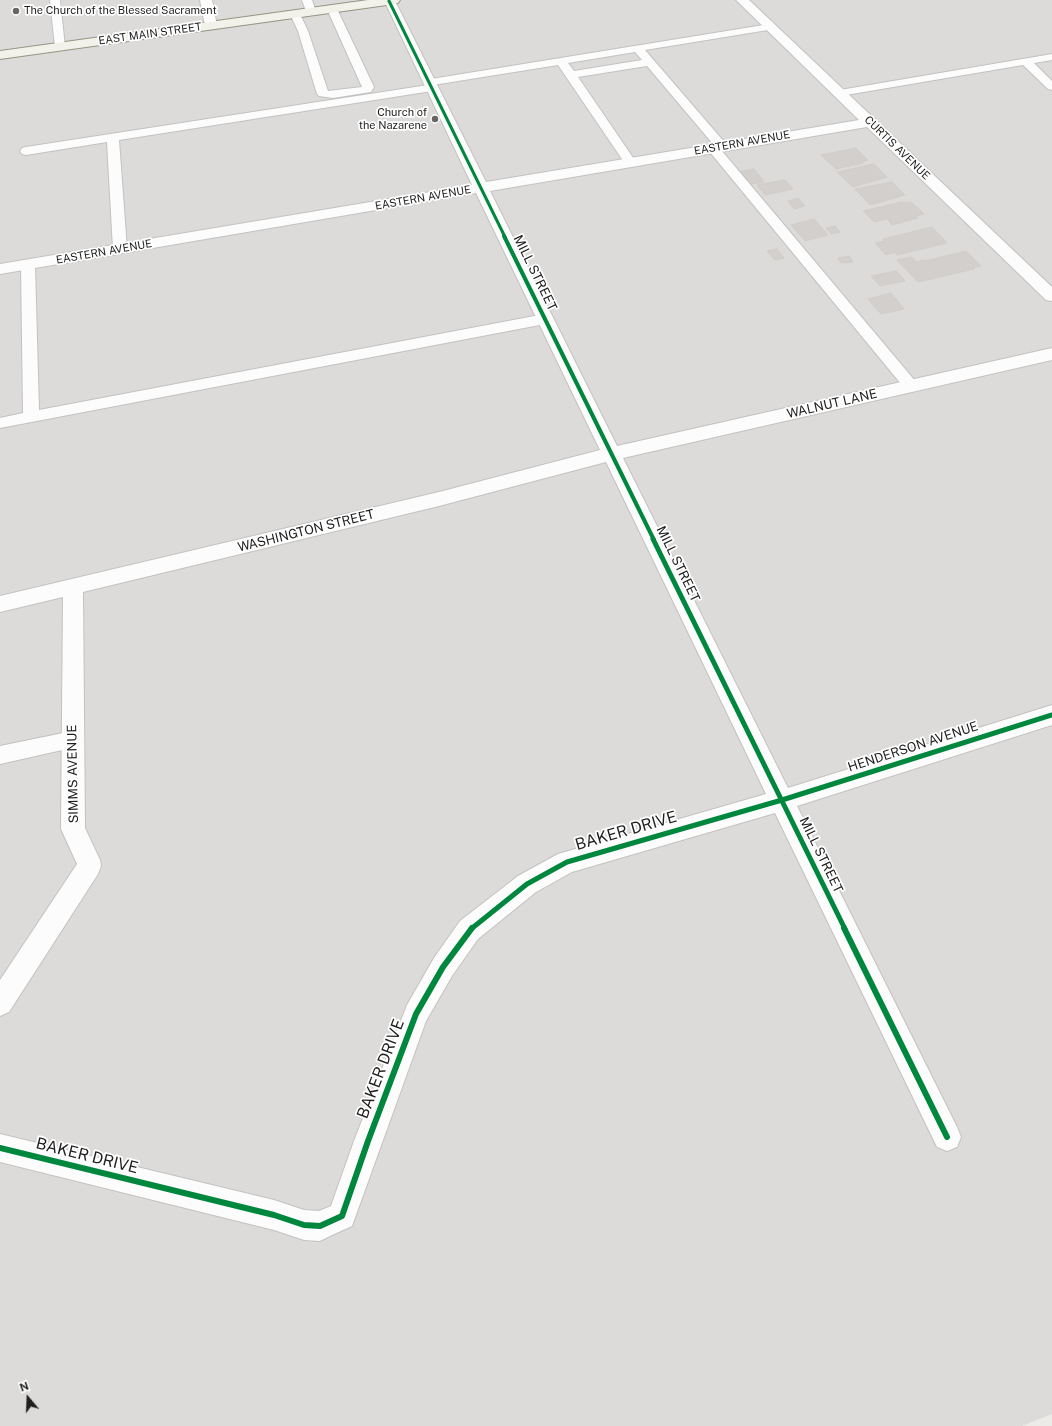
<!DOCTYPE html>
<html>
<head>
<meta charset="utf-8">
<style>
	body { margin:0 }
	#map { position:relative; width:1052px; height:1426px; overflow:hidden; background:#edebe8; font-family:"Public Sans",sans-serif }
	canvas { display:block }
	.north { position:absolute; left:8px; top:1378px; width:40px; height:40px; -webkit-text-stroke:3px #fff; paint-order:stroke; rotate:341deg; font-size:11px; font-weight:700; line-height:16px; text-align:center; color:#1f1f1f }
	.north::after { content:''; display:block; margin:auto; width:14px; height:18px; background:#1f1f1f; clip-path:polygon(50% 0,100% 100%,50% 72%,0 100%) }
</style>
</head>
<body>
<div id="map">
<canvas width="1052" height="1426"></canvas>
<div class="north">N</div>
</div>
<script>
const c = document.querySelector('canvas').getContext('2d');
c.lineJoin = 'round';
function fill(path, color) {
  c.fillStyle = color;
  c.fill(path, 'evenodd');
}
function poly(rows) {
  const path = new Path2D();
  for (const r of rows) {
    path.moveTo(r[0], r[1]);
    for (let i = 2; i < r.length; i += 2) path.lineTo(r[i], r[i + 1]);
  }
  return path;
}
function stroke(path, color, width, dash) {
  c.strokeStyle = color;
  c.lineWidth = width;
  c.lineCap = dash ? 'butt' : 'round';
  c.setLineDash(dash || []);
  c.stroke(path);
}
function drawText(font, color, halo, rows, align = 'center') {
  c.font = font + ' "Public Sans",sans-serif';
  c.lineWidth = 3.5;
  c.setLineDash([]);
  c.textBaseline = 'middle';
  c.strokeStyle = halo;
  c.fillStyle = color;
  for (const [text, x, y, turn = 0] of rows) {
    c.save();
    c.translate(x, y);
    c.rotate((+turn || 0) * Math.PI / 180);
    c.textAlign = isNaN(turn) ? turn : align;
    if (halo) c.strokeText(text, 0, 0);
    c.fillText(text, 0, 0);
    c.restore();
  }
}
const residential = poly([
	[0,0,1052,0,1052,1414,1022,1426,0,1426]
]);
const building = poly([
	[856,148,868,160,862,162,863,163,836,169,821,155,856,148],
	[874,164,887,177,853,187,837,172,874,164],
	[754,169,764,182,746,185,736,172,754,169],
	[785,180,793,189,765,195,757,185,785,180],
	[892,182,905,195,870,205,855,189,892,182],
	[798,198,805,206,794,209,788,201,798,198],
	[902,202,903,203,911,202,924,214,916,216,918,218,892,225,887,219,874,222,863,211,902,202],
	[814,219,828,235,805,241,791,225,814,219],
	[835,226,840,232,831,234,826,228,835,226],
	[932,227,947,243,897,255,895,252,886,255,875,243,884,241,883,239,932,227],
	[777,249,784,258,775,260,767,251,777,249],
	[966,251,981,266,972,268,974,269,918,282,897,260,912,257,916,262,923,260,925,261,966,251],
	[849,256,853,262,841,263,838,258,849,256],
	[896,271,905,281,880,286,871,276,896,271],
	[891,293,904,309,881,314,868,299,891,293]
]);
const lane = poly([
	[50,0,60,0,65,47,60,50,55,47,50,0],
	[302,0,312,0,316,12,315,14,307,14,302,0],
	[332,6,337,9,374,87,371,92,333,98,319,96,317,94,298,31,290,14,291,12,299,12,308,31,328,91,362,87,327,9,332,6],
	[770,24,774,25,775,27,774,29,645,50,726,144,728,147,726,150,722,151,916,382,918,386,916,390,911,391,906,390,709,151,707,148,709,145,713,144,647,66,578,77,636,162,634,165,630,166,626,165,558,65,433,85,438,88,436,90,432,91,119,140,127,249,125,252,120,253,115,252,113,249,107,142,26,155,22,154,20,151,22,148,26,147,428,85,423,82,425,80,770,24],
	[635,52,642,60,574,71,568,63,635,52],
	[1052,54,1052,60,1034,63,1052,81,1052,90,1048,89,1023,65,840,96,836,95,834,93,836,91,840,90,1052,54],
	[28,261,33,262,35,265,39,410,545,314,550,316,552,319,550,322,545,324,0,428,0,418,23,413,21,265,23,262,28,261],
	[73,731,80,734,83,740,80,746,0,764,0,746,73,731]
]);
const street = poly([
	[200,0,212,0,217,26,215,29,207,29,205,26,200,0],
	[384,0,395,1,486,182,859,120,736,0,749,0,1052,287,1052,301,1046,300,867,127,490,191,617,446,1052,348,1052,360,623,458,788,788,1052,705,1052,725,797,806,957,1127,961,1137,957,1147,947,1151,937,1147,775,813,572,872,536,892,478,939,452,976,426,1021,352,1226,330,1236,320,1241,304,1240,274,1230,0,1162,0,1134,274,1200,304,1210,319,1211,331,1206,354,1141,407,1005,434,958,460,921,518,876,558,854,766,794,606,462,439,506,83,592,85,828,100,860,101,866,98,874,9,1012,0,1016,0,980,77,864,61,829,63,597,0,612,0,596,439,492,600,450,476,193,0,274,0,264,472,185,384,0]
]);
const secondary = poly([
	[368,0,400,0,398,3,394,4,0,59,0,51,368,0]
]);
const cyclewayFar3 = poly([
	[389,1,505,237]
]);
const cyclewayFar2 = poly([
	[504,236,654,540]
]);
const cyclewayFar1 = poly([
	[653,539,845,929],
	[471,929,527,884,567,862,782,800,1052,715]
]);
const cycleway = poly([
	[844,928,947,1137],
	[0,1148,274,1215,304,1225,320,1226,342,1216,368,1141,416,1014,443,967,472,928]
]);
const markers = [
	[16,11,4,"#676665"],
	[435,119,4,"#676665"]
];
const farPoinames = [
	["The Church of the Blessed Sacrament",24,11],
	["Church of",427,113,"right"],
	["the Nazarene",427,126,"right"]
];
const farStreetnames = [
	["EAST MAIN STREET",150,34,-8],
	["EASTERN AVENUE",742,143,-10],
	["CURTIS AVENUE",897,148,44],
	["EASTERN AVENUE",423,198,-10],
	["EASTERN AVENUE",104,252,-10]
];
const streetNames = [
	["MILL STREET",535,273,64],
	["WALNUT LANE",832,404,-13],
	["WASHINGTON STREET",306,531,-14],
	["MILL STREET",678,564,64],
	["HENDERSON AVENUE",913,747,-18],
	["SIMMS AVENUE",73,774,-91],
	["MILL STREET",821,855,64]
];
const nearStreetnames = [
	["BAKER DRIVE",626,831,-16],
	["BAKER DRIVE",381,1069,-69],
	["BAKER DRIVE",87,1156,14]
];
fill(residential, '#dcdbd9');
fill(building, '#d2cfcd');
stroke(building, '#d0cdca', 1);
stroke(lane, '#c3c2c0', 2);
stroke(street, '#c3c2c0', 2);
stroke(secondary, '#949582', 2);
fill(lane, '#fcfcfc');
fill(street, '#fcfcfc');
fill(secondary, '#f2f2eb');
stroke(cyclewayFar3, '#00873e', 3);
stroke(cyclewayFar2, '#00873e', 4);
stroke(cyclewayFar1, '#00873e', 5);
stroke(cycleway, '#00873e', 6);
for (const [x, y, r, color] of markers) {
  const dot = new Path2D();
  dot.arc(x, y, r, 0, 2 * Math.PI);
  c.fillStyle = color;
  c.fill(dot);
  stroke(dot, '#fff', 1.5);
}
drawText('11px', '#1f1f1f', '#fff', farPoinames, 'left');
drawText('11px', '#1f1f1f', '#fff', farStreetnames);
drawText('13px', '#1f1f1f', '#fff', streetNames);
drawText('16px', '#1f1f1f', '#fff', nearStreetnames);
</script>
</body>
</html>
